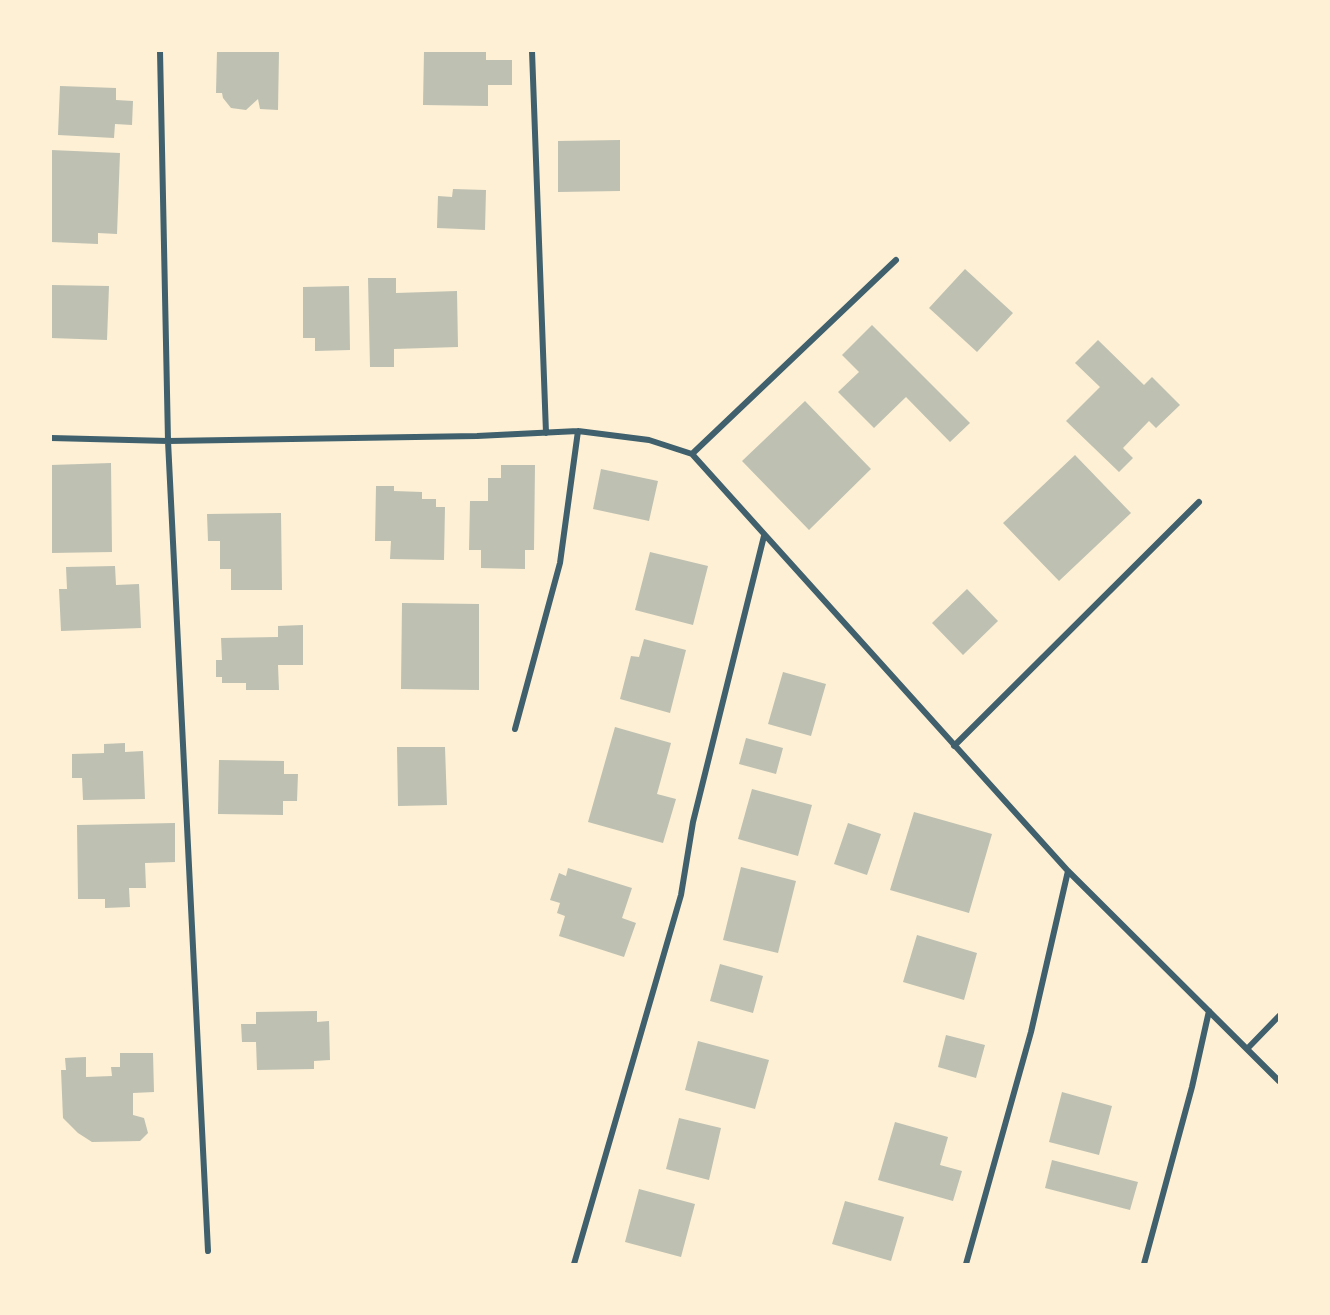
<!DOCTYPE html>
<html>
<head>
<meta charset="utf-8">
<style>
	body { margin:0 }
	#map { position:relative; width:1330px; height:1315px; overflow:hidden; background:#fdf0d5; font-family:Spectral,serif }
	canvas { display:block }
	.frame { position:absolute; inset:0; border:52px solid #fdf0d5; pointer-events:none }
</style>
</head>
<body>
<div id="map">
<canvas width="1330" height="1315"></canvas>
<div class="frame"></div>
</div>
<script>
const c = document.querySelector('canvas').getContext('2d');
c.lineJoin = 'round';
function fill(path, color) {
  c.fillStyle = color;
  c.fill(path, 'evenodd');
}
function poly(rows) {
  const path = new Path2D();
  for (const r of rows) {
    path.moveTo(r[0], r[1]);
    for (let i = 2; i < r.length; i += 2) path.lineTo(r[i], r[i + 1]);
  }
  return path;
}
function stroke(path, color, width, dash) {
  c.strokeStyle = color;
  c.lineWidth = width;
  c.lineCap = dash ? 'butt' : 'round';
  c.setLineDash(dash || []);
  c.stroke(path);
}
const building = poly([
	[217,51,279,51,278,110,260,109,258,99,246,110,231,108,223,98,222,93,216,93],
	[424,51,486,51,486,60,512,60,512,85,488,85,488,106,423,105],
	[60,86,116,88,116,100,133,101,132,125,115,124,114,138,58,135],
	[620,140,620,191,558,192,558,141],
	[51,150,120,153,117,234,98,233,98,244,51,242],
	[453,189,486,190,485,230,437,228,438,196,452,197],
	[965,269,1013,313,977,352,929,308],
	[368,278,396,278,396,293,457,291,458,347,394,349,394,367,370,367],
	[51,285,109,286,107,340,51,338],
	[349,286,350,350,315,351,315,338,303,338,303,287],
	[872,325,970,423,950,442,906,397,874,428,838,392,859,372,842,355],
	[1098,340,1144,385,1152,377,1180,405,1156,428,1149,421,1123,448,1133,458,1119,472,1066,421,1100,387,1075,363],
	[805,401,871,469,809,530,742,461],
	[1075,455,1131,513,1059,581,1003,523],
	[111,463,112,552,51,553,51,465],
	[501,465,535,465,534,550,525,550,525,569,481,568,481,550,469,550,470,501,488,501,488,478,501,478],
	[601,469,658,481,649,521,593,509],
	[376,486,394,486,394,491,422,492,422,499,436,499,436,507,445,507,444,560,390,559,391,541,375,541],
	[281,513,282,590,231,590,231,569,220,569,220,541,208,541,207,514],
	[650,552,708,566,693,625,635,610],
	[115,566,116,585,139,584,141,628,61,631,59,589,67,589,66,567],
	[967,589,998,621,963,655,932,623],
	[402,603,479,604,479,690,401,689],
	[303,625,303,665,278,665,279,690,246,690,246,683,222,683,222,677,216,677,216,660,222,660,221,638,278,637,278,626],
	[644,639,686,650,670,713,620,699,631,656,639,657],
	[783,672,826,684,811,736,768,724],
	[615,727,671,743,657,794,676,799,663,843,588,822],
	[746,738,783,748,776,774,739,764],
	[125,743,125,752,143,751,145,799,83,800,82,778,72,778,72,754,104,753,104,744],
	[397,747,445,747,447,805,398,806],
	[219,760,284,761,284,774,298,774,297,801,283,801,283,815,218,814],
	[752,789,812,805,798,856,738,839],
	[914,812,992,834,969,913,890,890],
	[175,823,175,862,145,863,146,888,129,888,130,907,105,908,105,899,78,899,77,825],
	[848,823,881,834,867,875,834,864],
	[741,867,796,881,778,953,723,940],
	[568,868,632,888,622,918,636,923,624,957,559,936,565,916,557,913,560,903,550,900,559,873,566,876],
	[917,935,977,953,964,1000,903,982],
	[720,964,763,976,753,1013,710,1001],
	[317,1011,317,1022,329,1021,330,1060,314,1061,314,1069,257,1070,256,1042,242,1042,241,1024,256,1024,256,1012],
	[946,1035,985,1045,976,1078,938,1067],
	[698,1041,769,1060,755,1109,685,1090],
	[120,1053,153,1053,154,1092,133,1093,133,1115,144,1118,148,1133,140,1141,92,1142,78,1133,63,1118,61,1070,66,1070,65,1058,86,1057,86,1077,112,1076,111,1067,120,1067],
	[1062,1092,1112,1106,1099,1155,1049,1142],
	[679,1118,721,1128,709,1180,666,1169],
	[895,1122,948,1137,940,1165,962,1171,953,1201,878,1180],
	[1052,1160,1138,1182,1130,1210,1045,1188],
	[639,1189,695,1204,681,1257,625,1242],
	[845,1201,904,1217,891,1261,832,1244]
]);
const minor = poly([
	[160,51,168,441,208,1251],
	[532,51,546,433],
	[51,438,168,441,477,436,578,431,649,440,692,454],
	[692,454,1068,871,1279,1081],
	[692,454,896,260],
	[515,729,560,563,578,431],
	[954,746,1199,502],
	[1247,1049,1279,1016],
	[574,1264,681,895,693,822,764,536],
	[966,1264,1031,1032,1068,871],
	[1144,1264,1192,1087,1209,1011]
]);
fill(building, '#bec0b2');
stroke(minor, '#3f606c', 6);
</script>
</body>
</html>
